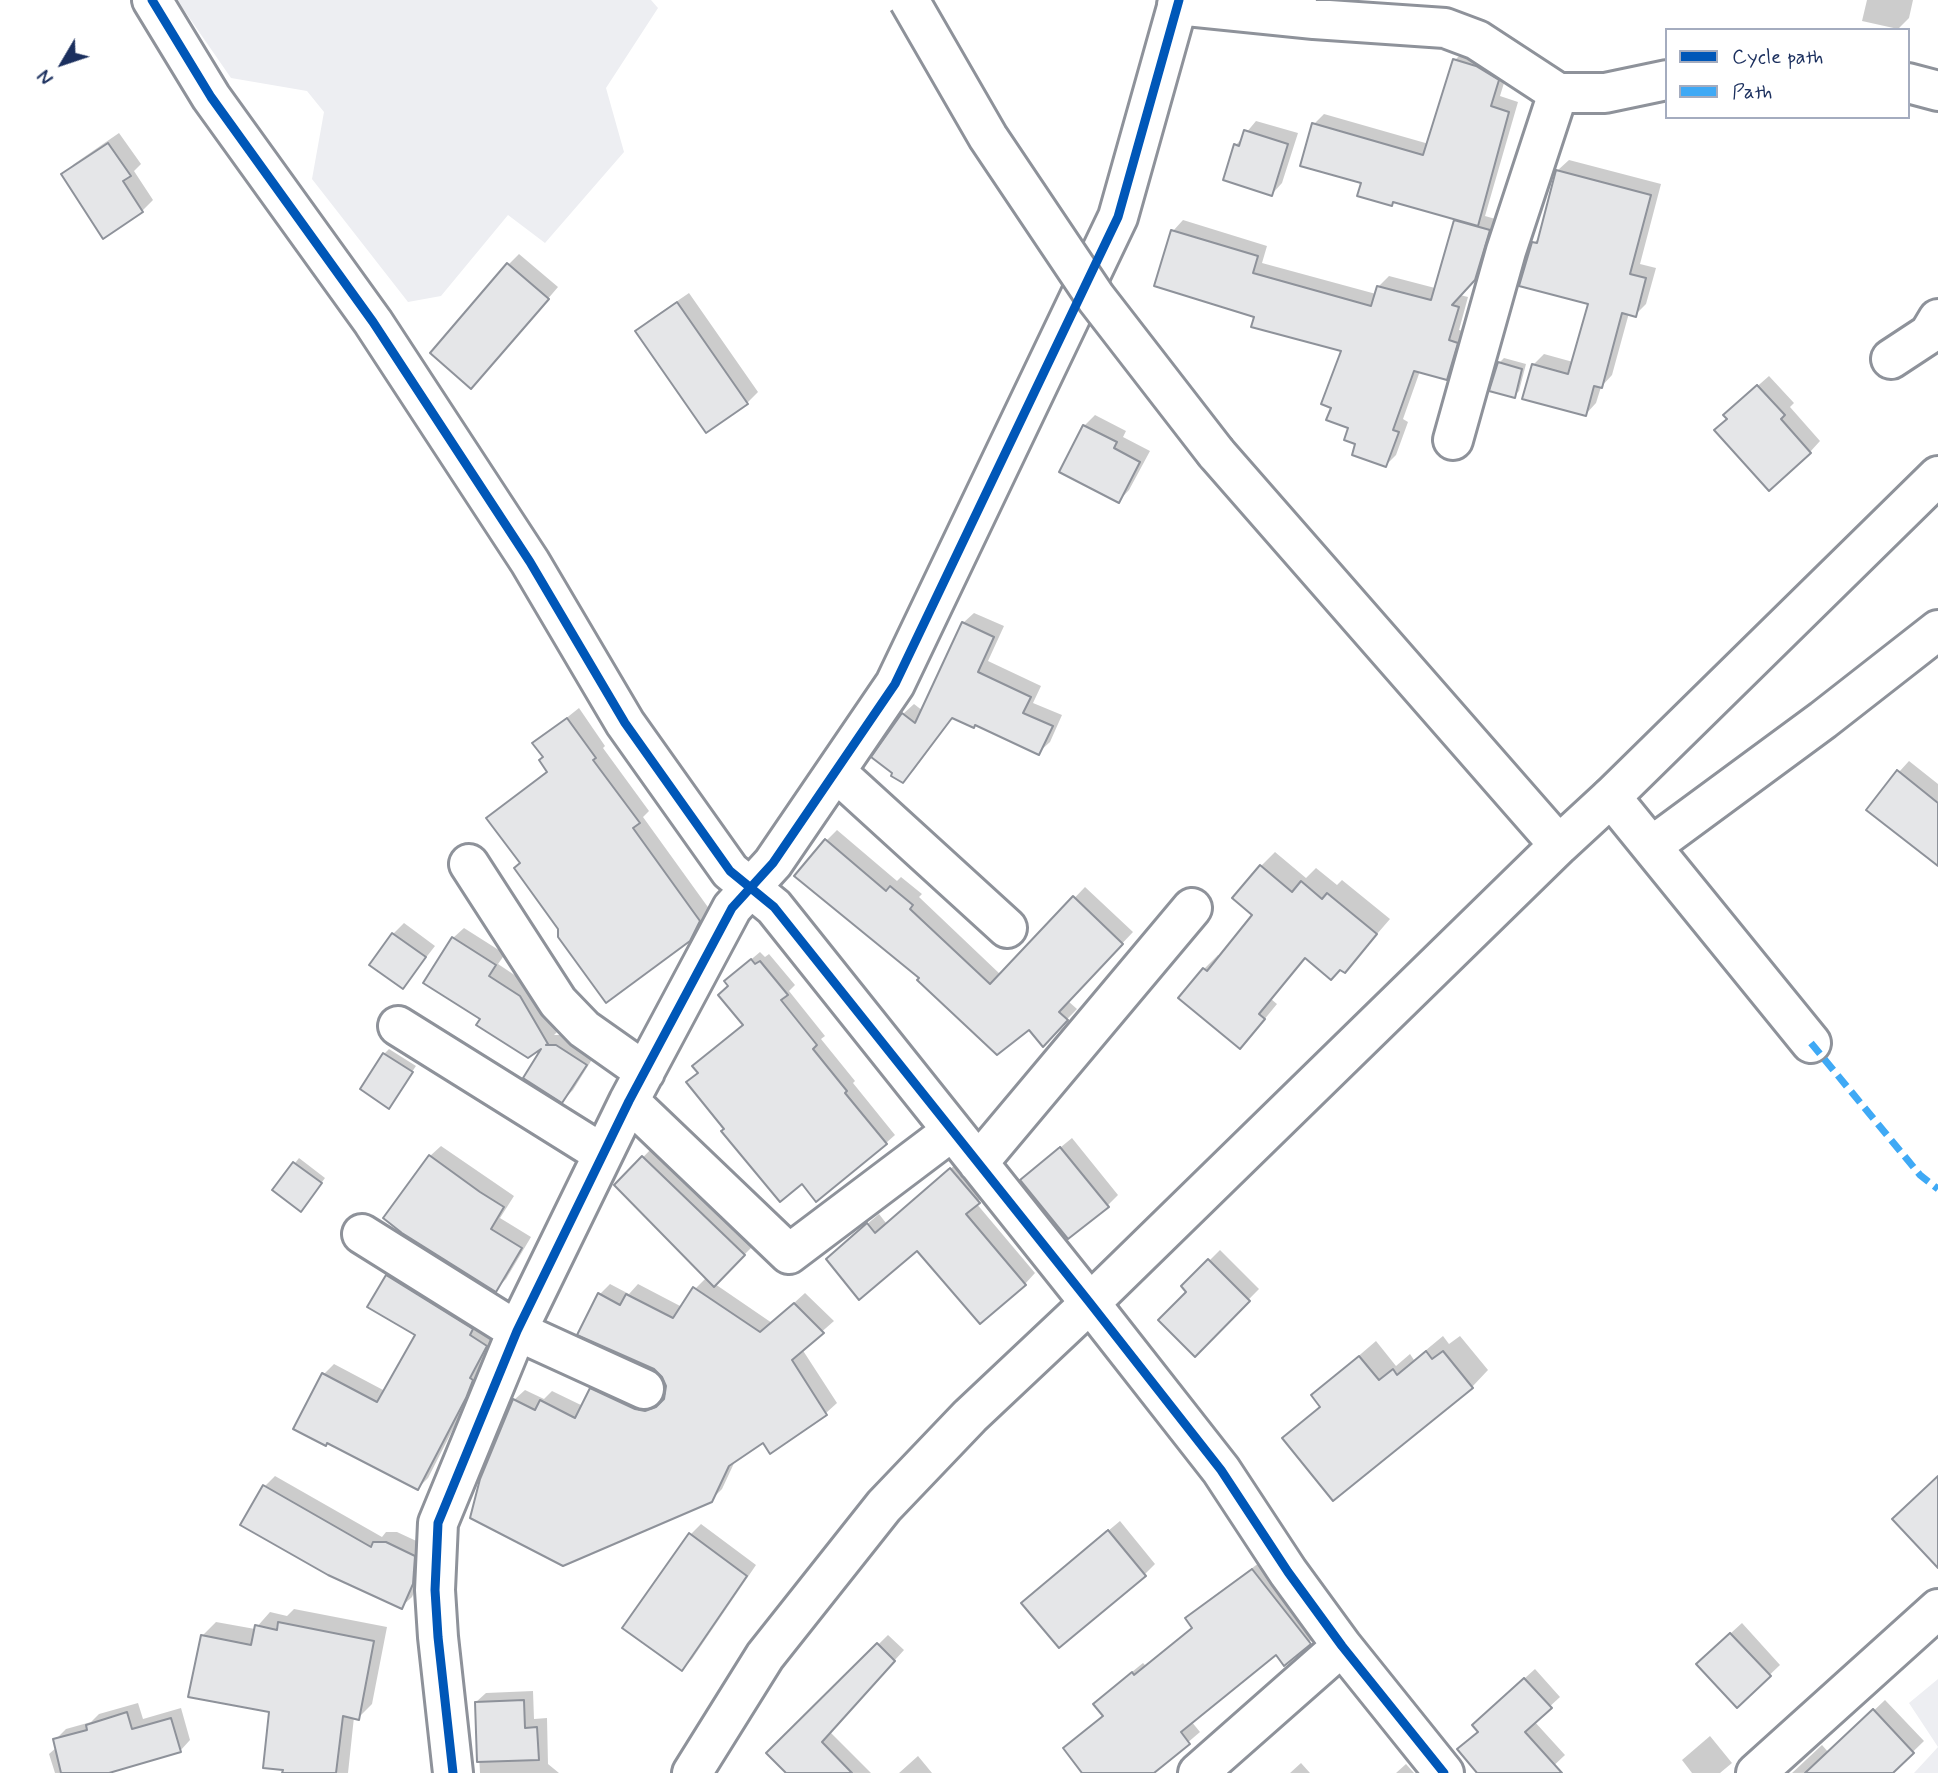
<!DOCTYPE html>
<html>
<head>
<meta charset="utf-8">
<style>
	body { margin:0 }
	#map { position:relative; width:1938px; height:1773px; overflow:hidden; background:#fff; font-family:Mynerve,sans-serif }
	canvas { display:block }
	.legend { position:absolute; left:1665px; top:28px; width:245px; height:91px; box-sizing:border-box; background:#fff; border:2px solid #a4acbf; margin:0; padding:9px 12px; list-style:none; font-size:21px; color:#1b2f5e }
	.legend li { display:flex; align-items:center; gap:14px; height:35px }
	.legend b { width:35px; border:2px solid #a4acbf }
	.north { position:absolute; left:28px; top:28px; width:70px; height:70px; -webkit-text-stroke:5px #fff; paint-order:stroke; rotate:231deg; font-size:19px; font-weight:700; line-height:28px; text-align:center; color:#1b2f5e }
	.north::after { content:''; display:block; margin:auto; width:24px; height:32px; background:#1b2f5e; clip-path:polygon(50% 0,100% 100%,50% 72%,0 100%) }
</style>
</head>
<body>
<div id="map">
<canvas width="1938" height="1773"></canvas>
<ul class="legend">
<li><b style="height:9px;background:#0057b8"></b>Cycle path</li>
<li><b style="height:9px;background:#3fa9f5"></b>Path</li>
</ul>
<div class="north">N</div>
</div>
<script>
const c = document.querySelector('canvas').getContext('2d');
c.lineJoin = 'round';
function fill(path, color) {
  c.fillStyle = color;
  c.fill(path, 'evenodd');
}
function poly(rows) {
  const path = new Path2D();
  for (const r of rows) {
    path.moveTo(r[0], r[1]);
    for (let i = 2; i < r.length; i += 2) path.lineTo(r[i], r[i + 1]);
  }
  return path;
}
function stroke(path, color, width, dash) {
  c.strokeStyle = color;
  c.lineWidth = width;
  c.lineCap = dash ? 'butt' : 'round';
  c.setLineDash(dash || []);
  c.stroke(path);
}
const green = poly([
	[177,0,651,0,658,8,606,88,624,152,545,243,508,215,441,296,408,302,312,179,324,112,307,91,231,78],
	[1938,1679,1938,1773,1914,1773,1938,1747,1909,1703]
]);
const shadow = poly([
	[1867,0,1913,0,1909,18,1898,29,1862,21],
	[1465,50,1508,70,1500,96,1518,102,1485,216,1499,220,1485,267,1460,295,1468,297,1459,330,1467,332,1457,367,1447,378,1420,371,1403,419,1408,422,1396,455,1386,465,1357,443,1350,427,1333,407,1343,350,1256,315,1173,231,1183,220,1267,246,1262,263,1376,294,1378,287,1389,276,1435,288,1455,221,1458,218,1395,201,1392,205,1363,182,1314,124,1324,114,1429,144,1455,60],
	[1256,121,1298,133,1282,183,1272,194,1236,145],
	[119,133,141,164,134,171,153,200,142,211,103,236,63,175,74,164],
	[1569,160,1661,184,1640,264,1656,268,1646,304,1635,315,1629,313,1612,375,1601,387,1596,403,1586,414,1533,365,1544,354,1573,362,1590,303,1534,243,1541,236,1558,170],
	[519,254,558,287,482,376,509,264],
	[689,293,758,392,747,403,637,331,648,321],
	[1504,358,1526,364,1519,391,1514,396,1499,363],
	[1769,376,1794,403,1790,407,1820,441,1810,452,1728,418,1736,405],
	[1095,415,1126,431,1123,437,1150,451,1129,490,1119,501,1084,426],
	[974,613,1004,626,988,661,1041,686,1033,703,1062,715,1050,742,1039,752,976,724,953,717,914,770,903,781,903,714,914,704,923,711,963,623],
	[579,708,605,746,603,748,649,811,643,817,710,910,700,928,689,940,560,929,522,863,488,818,548,770,544,756,535,743],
	[1909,761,1938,784,1938,864,1899,772],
	[837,830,897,881,901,877,922,894,919,897,1001,975,1085,887,1133,932,1068,1001,1077,1009,1043,1044,1029,1027,921,978,826,841],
	[1275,852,1306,878,1316,868,1337,885,1342,880,1390,919,1345,971,1306,957,1271,999,1277,1004,1254,1032,1204,969,1218,955,1221,957,1255,915,1261,866],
	[404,923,435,946,403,987,393,934],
	[464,928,505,954,498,964,531,986,557,1032,554,1035,567,1035,596,1053,573,1090,562,1101,525,1077,547,1043,482,1018,453,938],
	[760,952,765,957,769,954,795,985,789,991,825,1036,821,1039,855,1081,853,1083,895,1135,886,1143,802,1181,726,1129,699,1072,744,1024,730,985,735,973],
	[389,1049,416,1066,389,1106,384,1054],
	[1072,1138,1118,1195,1108,1205,1033,1170],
	[441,1146,514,1196,500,1218,531,1237,506,1279,495,1290,430,1156],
	[654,1146,755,1244,715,1284,772,1323,805,1293,834,1321,802,1349,837,1403,826,1413,770,1451,763,1440,736,1459,722,1489,711,1500,514,1400,525,1390,544,1399,552,1391,583,1406,591,1389,602,1379,657,1401,665,1398,667,1386,664,1376,600,1294,610,1284,629,1294,638,1284,682,1307,695,1289,707,1277,616,1185],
	[299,1158,325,1178,306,1204,275,1189],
	[962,1159,989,1191,976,1203,1035,1273,1025,1284,917,1248,839,1248,879,1214,886,1223],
	[1220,1250,1259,1289,1195,1354,1189,1292,1184,1286],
	[397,1266,496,1335,479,1368,482,1369,475,1386,428,1478,418,1488,324,1374,334,1364,385,1391,417,1335,387,1276],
	[1443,1336,1449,1344,1460,1336,1488,1370,1472,1387,1285,1438,1321,1405,1313,1395,1376,1341,1396,1366,1410,1354,1414,1360],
	[275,1476,382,1537,386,1532,397,1532,425,1545,423,1572,412,1597,401,1607,264,1487],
	[1120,1521,1155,1564,1145,1574,1034,1593],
	[701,1524,756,1565,692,1659,682,1669,691,1534],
	[1263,1560,1321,1632,1284,1663,1276,1653,1191,1721,1200,1732,1152,1773,1085,1773,1065,1748,1104,1715,1106,1693,1143,1663,1146,1666,1194,1627,1188,1618,1198,1608],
	[294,1609,387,1627,372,1704,358,1718,354,1717,348,1773,284,1773,271,1710,202,1636,216,1622,255,1629,270,1612,287,1616],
	[1742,1623,1780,1665,1737,1706,1709,1653],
	[888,1635,904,1650,830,1732,871,1773,788,1773,768,1753],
	[1535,1669,1560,1697,1534,1721,1565,1755,1546,1773,1479,1773,1459,1749,1480,1731,1484,1715],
	[533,1691,534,1719,547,1718,548,1764,559,1773,480,1773,476,1702,486,1693],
	[1885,1700,1924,1741,1891,1773,1792,1773,1822,1745,1829,1753],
	[138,1703,143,1719,181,1708,190,1740,180,1751,103,1773,55,1773,49,1754,57,1747,55,1740,66,1729,91,1722,99,1714],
	[1710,1736,1732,1763,1720,1773,1692,1773,1682,1760],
	[918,1756,932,1773,899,1773],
	[1301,1763,1310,1773,1290,1773],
	[1406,1764,1414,1773,1396,1773]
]);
const building = poly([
	[1453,59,1476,66,1499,80,1491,106,1509,112,1478,226,1393,202,1392,206,1357,196,1361,183,1300,166,1312,123,1423,155,1453,59],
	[1244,130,1288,144,1272,196,1223,180,1234,144,1239,146,1244,130],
	[108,143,131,176,123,181,143,212,103,239,61,174,108,143],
	[1556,170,1651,195,1630,274,1646,278,1636,317,1622,313,1602,388,1594,386,1586,416,1522,399,1532,364,1568,374,1588,304,1519,286,1532,242,1537,243,1556,170],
	[1454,220,1490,230,1475,280,1452,305,1459,307,1449,340,1458,343,1447,380,1414,371,1393,430,1399,432,1386,467,1352,455,1355,444,1344,440,1348,428,1326,420,1331,408,1321,404,1341,351,1251,327,1254,317,1154,286,1171,230,1258,256,1253,273,1371,306,1377,286,1431,300,1454,220],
	[507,263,549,299,471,389,430,353,507,263],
	[677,302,748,404,706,433,635,331,677,302],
	[1498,362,1522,369,1515,398,1489,391,1498,362],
	[1757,385,1785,415,1781,419,1811,453,1769,491,1714,430,1727,419,1723,415,1757,385],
	[1083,425,1117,442,1114,448,1140,462,1119,503,1059,472,1083,425],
	[962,622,994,637,978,672,1031,697,1023,713,1053,726,1039,755,975,725,974,728,952,718,903,783,891,776,892,773,871,757,902,713,915,723,962,622],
	[567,718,596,758,593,760,640,823,633,828,700,921,690,941,606,1003,558,937,558,929,514,868,520,863,486,818,547,772,539,760,543,757,532,743,567,718],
	[1897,770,1938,803,1938,866,1866,810,1897,770],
	[825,839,886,891,890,886,913,905,910,909,990,984,1073,896,1123,944,1059,1012,1068,1020,1043,1047,1029,1030,997,1055,917,980,919,978,794,876,825,839],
	[1260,865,1292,892,1301,881,1322,899,1327,893,1377,934,1345,973,1340,970,1331,980,1305,958,1259,1014,1265,1019,1240,1049,1178,998,1203,968,1207,971,1252,915,1232,898,1260,865],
	[392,933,426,957,403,989,369,965,392,933],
	[452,937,496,965,489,976,520,996,548,1044,546,1045,556,1045,587,1065,562,1103,523,1078,541,1049,528,1058,476,1025,480,1019,423,983,452,937],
	[751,959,755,964,760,961,788,995,781,1000,817,1045,813,1049,847,1091,845,1093,887,1144,816,1202,802,1184,780,1202,721,1131,724,1129,686,1082,698,1073,692,1066,743,1025,718,995,728,986,724,981,751,959],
	[383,1053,413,1072,389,1109,360,1089,383,1053],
	[1060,1147,1109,1207,1068,1239,1020,1180,1060,1147],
	[429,1155,480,1192,504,1207,491,1229,522,1248,496,1292,402,1233,383,1218,429,1155],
	[642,1156,745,1255,714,1287,614,1185,642,1156],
	[293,1162,322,1183,301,1212,272,1190,293,1162],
	[950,1168,980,1203,966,1214,1026,1285,980,1324,917,1251,859,1300,826,1259,867,1223,875,1233,950,1168],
	[1208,1259,1250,1301,1195,1357,1158,1320,1186,1292,1181,1286,1208,1259],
	[386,1275,473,1329,470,1335,487,1346,470,1378,473,1380,466,1398,418,1490,327,1443,326,1446,293,1429,322,1373,377,1402,415,1335,367,1307,386,1275],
	[693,1287,760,1332,794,1303,824,1333,792,1360,827,1415,770,1454,763,1443,729,1466,712,1502,563,1566,470,1518,480,1479,513,1399,535,1410,540,1400,575,1418,590,1388,635,1409,645,1411,656,1407,664,1399,666,1386,662,1377,654,1369,577,1335,598,1293,620,1305,626,1294,673,1318,693,1287],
	[1426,1351,1432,1359,1443,1351,1473,1388,1333,1501,1282,1438,1320,1407,1311,1395,1359,1356,1379,1380,1393,1369,1397,1375,1426,1351],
	[1938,1476,1938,1568,1892,1519,1938,1476],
	[263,1485,371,1547,373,1542,386,1542,415,1556,413,1584,402,1609,328,1575,240,1525,263,1485],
	[1108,1530,1146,1576,1059,1648,1021,1603,1108,1530],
	[689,1533,747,1576,682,1671,622,1628,689,1533],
	[1252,1569,1311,1644,1284,1666,1276,1655,1181,1732,1190,1744,1154,1773,1082,1773,1063,1748,1103,1716,1093,1704,1132,1672,1134,1675,1192,1628,1185,1618,1252,1569],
	[278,1622,374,1641,359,1720,343,1716,336,1773,282,1773,283,1770,263,1768,269,1712,188,1697,201,1635,251,1645,255,1625,277,1630,278,1622],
	[1730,1633,1771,1676,1737,1708,1696,1664,1730,1633],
	[877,1643,895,1661,822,1742,852,1773,786,1773,766,1753,877,1643],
	[1524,1678,1552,1708,1525,1732,1562,1773,1477,1773,1457,1749,1478,1732,1472,1725,1524,1678],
	[524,1700,525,1728,537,1727,539,1760,477,1762,475,1702,524,1700],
	[1873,1709,1914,1753,1893,1773,1805,1773,1873,1709],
	[127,1712,132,1729,171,1718,181,1752,109,1773,61,1773,53,1739,87,1730,86,1725,127,1712]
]);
const street = poly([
	[152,0,211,97,373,322,530,562,625,723,730,871,774,907,1090,1303,1221,1470,1288,1572,1342,1646,1444,1773],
	[1177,5,1314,19,1445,28,1477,40,1558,93,1605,93,1667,80],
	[1908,83,1938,91],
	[1891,359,1929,334,1938,319],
	[1453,440,1506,251,1558,93],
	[836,772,1007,928],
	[1611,797,1811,1043],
	[1652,846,1823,720,1938,630],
	[469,864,558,1002,584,1029,645,1072],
	[398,1026,603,1154],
	[629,1101,789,1254,952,1131],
	[978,1163,1192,908],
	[362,1234,517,1331,644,1389],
	[453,1773,438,1637,435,1590,438,1523,517,1331,629,1101,732,908,773,863,895,684,1118,217,1179,0],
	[1198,1773,1342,1646],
	[1756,1773,1938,1609]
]);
const secondary = poly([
	[1216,453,1559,845],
	[692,1773,765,1656,884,1506,970,1416,1090,1303,1559,845,1611,797,1938,476]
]);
const secondaryBridge = poly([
	[909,0,988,137,1096,298,1216,453]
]);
const quiet = poly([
	[1811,1043,1920,1175,1938,1189]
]);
const cycleway = poly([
	[152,0,211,97,373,322,530,562,625,723,730,871,774,907,1090,1303,1221,1470,1288,1572,1342,1646,1444,1773],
	[453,1773,438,1637,435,1590,438,1523,517,1331,629,1101,732,908,773,863,895,684,1118,217,1179,0]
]);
fill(green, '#edeef2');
fill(shadow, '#0003');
fill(building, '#e5e6e8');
stroke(building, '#8e929a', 2);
stroke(street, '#8e929a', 44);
stroke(secondary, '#8e929a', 44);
stroke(street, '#fff', 38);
stroke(secondary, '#fff', 38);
stroke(secondaryBridge, '#8e929a', 44, []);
stroke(secondaryBridge, '#fff', 38);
stroke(quiet, '#3fa9f5', 7, [14, 7]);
stroke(cycleway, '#0057b8', 9);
</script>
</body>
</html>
